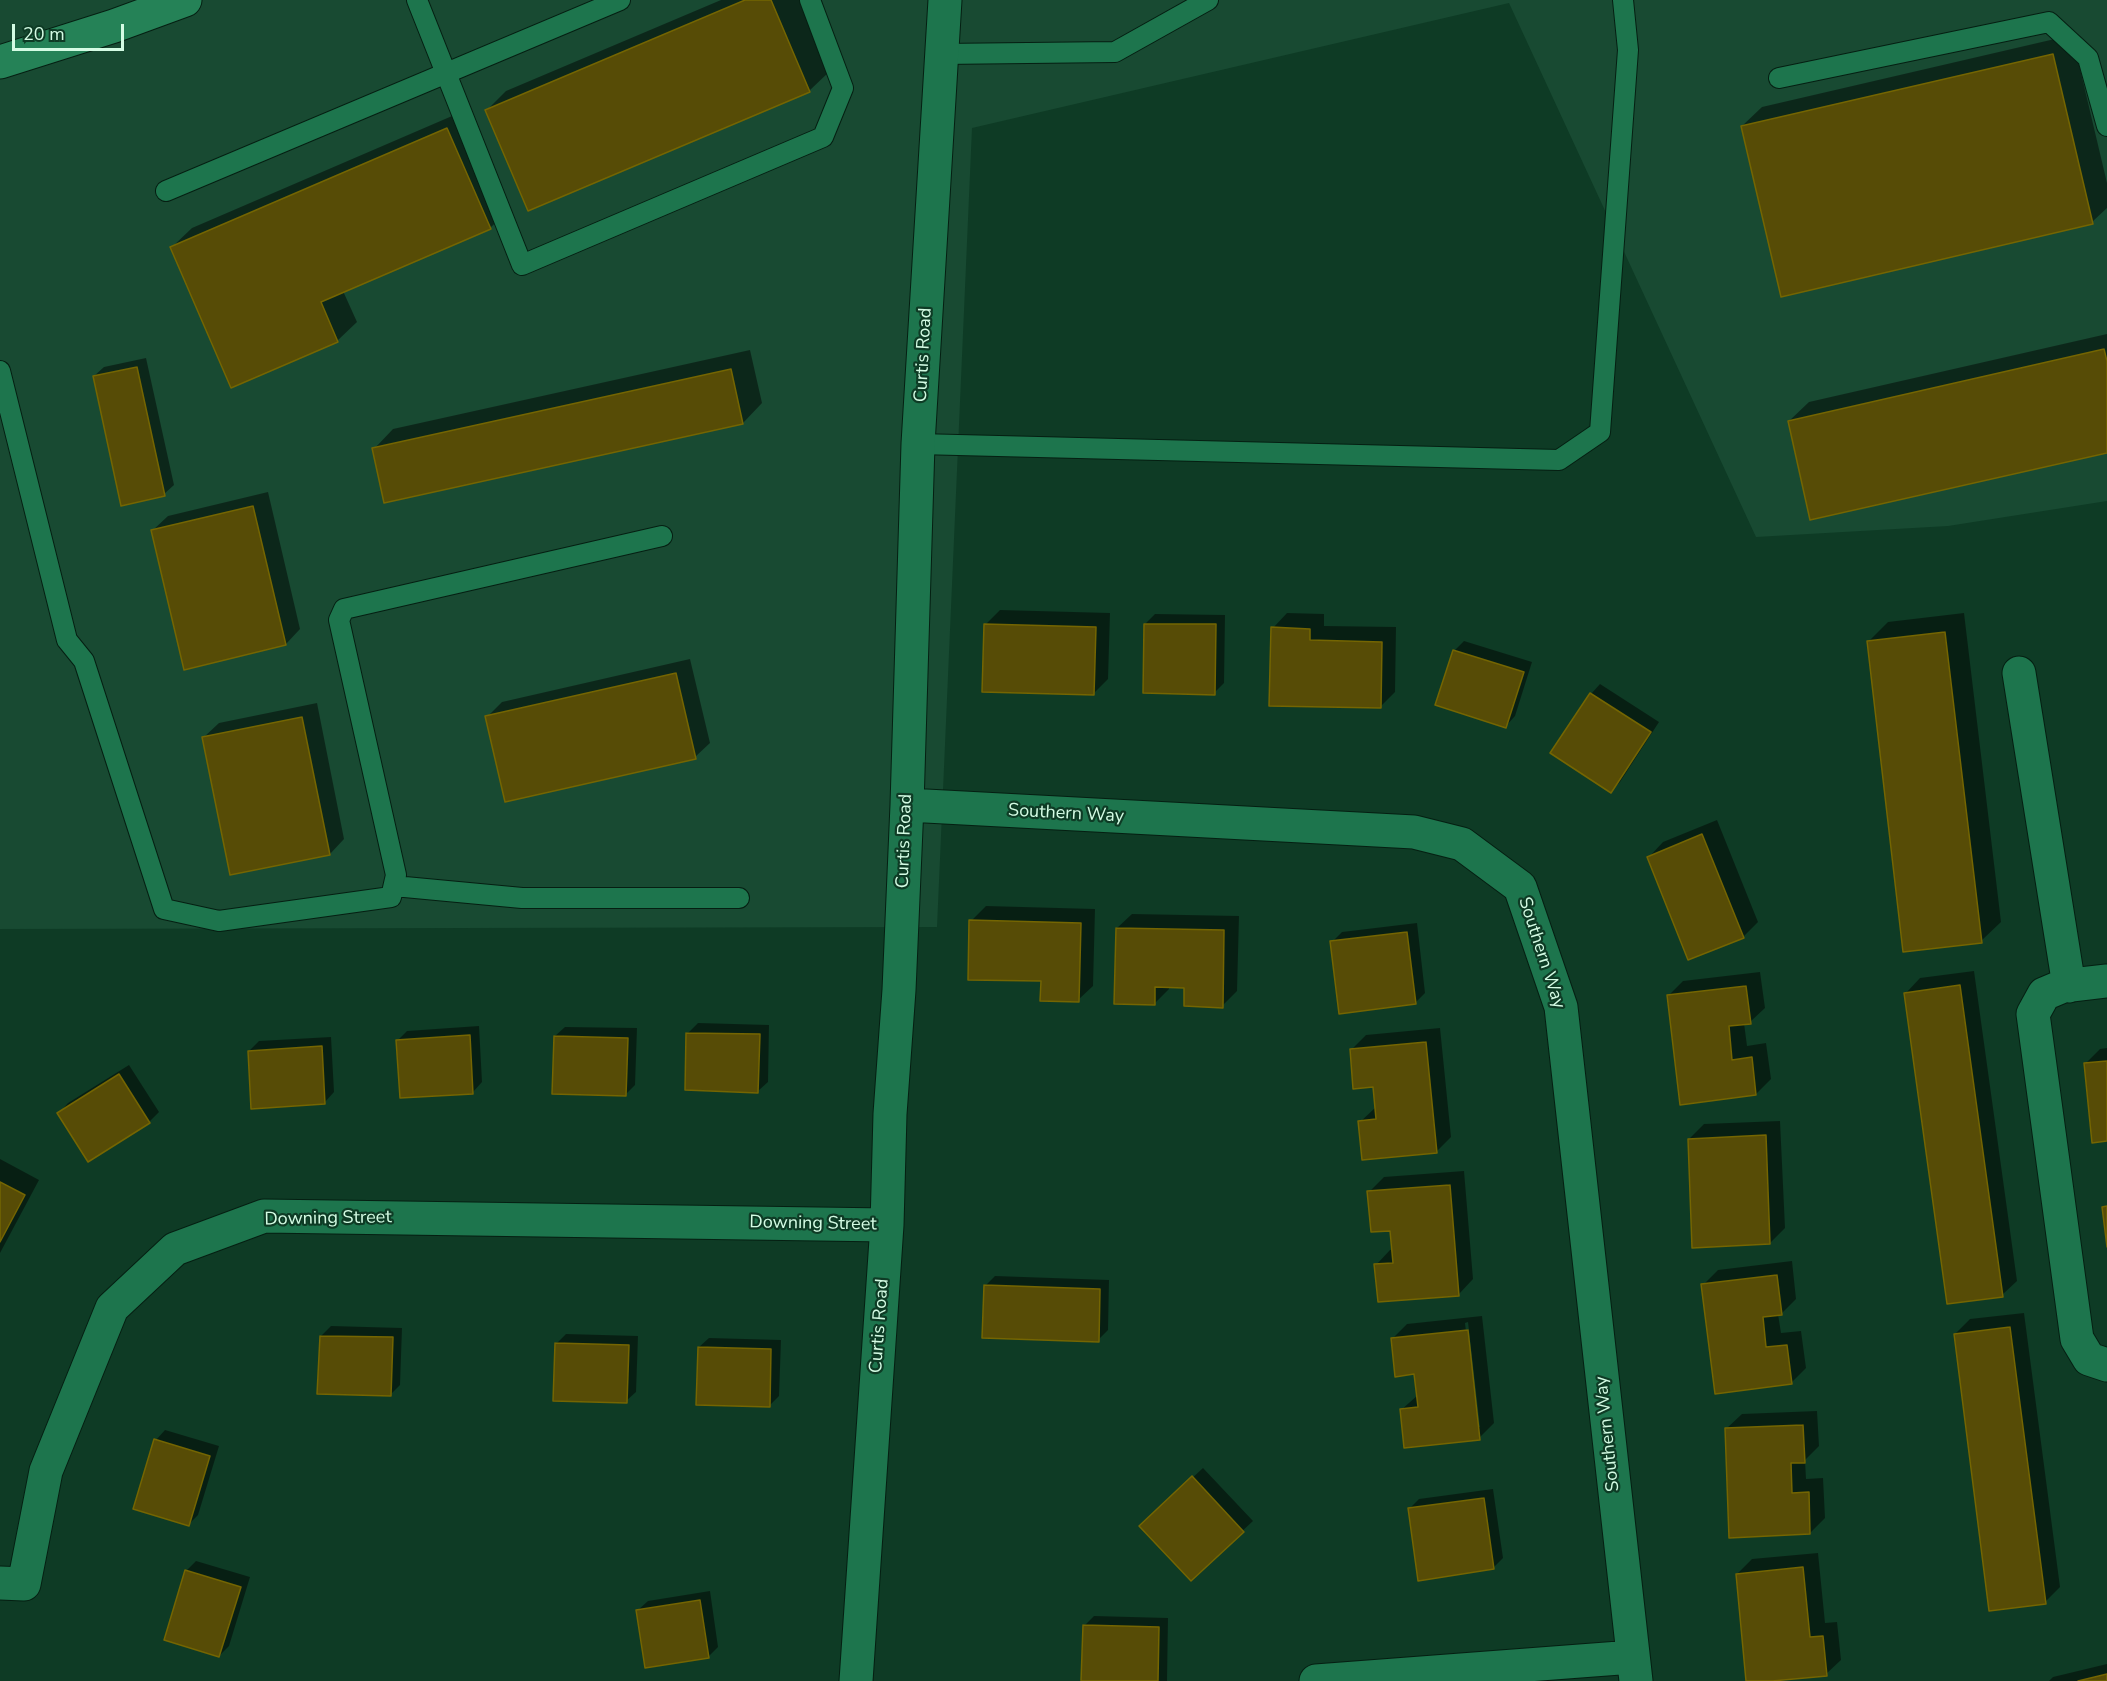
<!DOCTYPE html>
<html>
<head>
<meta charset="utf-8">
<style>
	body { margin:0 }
	#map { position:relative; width:2107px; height:1681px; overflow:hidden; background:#0e3b25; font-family:"Nunito Sans",sans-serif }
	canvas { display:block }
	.scale { position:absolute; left:12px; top:24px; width:112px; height:27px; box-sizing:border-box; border:3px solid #d4fce4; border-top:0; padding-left:8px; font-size:18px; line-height:21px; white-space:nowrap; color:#d4fce4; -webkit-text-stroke:4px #0e3b25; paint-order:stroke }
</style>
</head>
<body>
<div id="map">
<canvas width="2107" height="1681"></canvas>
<div class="scale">20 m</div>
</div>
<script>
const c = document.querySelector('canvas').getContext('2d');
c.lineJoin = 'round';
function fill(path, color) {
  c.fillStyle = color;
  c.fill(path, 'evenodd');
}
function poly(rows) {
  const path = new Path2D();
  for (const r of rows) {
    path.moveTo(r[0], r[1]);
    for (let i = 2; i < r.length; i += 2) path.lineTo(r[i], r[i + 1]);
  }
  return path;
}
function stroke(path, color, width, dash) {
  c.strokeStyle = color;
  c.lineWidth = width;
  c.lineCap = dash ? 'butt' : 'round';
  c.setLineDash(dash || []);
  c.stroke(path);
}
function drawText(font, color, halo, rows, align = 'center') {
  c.font = font + ' "Nunito Sans",sans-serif';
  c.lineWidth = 4.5;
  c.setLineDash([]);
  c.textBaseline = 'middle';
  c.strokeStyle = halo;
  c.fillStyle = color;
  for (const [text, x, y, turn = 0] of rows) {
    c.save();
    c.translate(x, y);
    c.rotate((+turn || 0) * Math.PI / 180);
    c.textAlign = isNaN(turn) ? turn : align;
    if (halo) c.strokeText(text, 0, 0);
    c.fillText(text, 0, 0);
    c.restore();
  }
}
const built = poly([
	[0,0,2107,0,2107,501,1948,526,1756,537,1509,3,972,128,937,927,0,929]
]);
const shadow = poly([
	[721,0,799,0,829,72,809,91,487,110,506,91],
	[2072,35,2107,183,2107,208,2092,222,1742,126,1762,107],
	[466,110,510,209,490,228,343,291,357,322,337,341,172,247,192,228],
	[2107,334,2107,451,1789,421,1809,402],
	[750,350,762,403,743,423,374,449,393,429],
	[146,358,174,485,164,494,94,376,104,367],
	[268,492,300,629,286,644,153,530,168,516],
	[1000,610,1110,613,1108,679,1093,694,985,625],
	[1287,613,1324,614,1324,626,1396,627,1395,692,1380,707,1273,628],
	[1964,613,2001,922,1981,941,1868,642,1888,622],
	[1155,614,1225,615,1224,683,1214,693,1145,624],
	[1464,641,1532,662,1515,716,1506,726,1454,651],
	[690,659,710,743,695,757,487,717,502,702],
	[1600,684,1659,722,1620,782,1611,791,1591,694],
	[317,703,344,839,330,854,204,737,219,723],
	[1717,820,1758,922,1743,937,1649,857,1663,842],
	[986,906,1095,909,1093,986,1078,1000,1042,980,971,921],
	[1132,914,1239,916,1237,991,1222,1006,1186,986,1169,986,1169,989,1154,1004,1117,928],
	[1417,923,1425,993,1415,1003,1332,942,1342,932],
	[1974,971,2017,1281,2002,1295,1906,993,1920,978],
	[1760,972,1765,1008,1750,1022,1744,1023,1747,1046,1766,1043,1771,1079,1756,1094,1668,996,1683,981],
	[698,1023,769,1025,768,1082,758,1091,688,1033],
	[479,1026,482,1082,473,1092,397,1041,407,1031],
	[565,1027,637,1028,635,1085,625,1095,555,1036],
	[1440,1028,1451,1137,1436,1152,1360,1122,1376,1107,1374,1086,1351,1050,1366,1035],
	[331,1037,334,1092,325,1102,249,1051,259,1041],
	[2107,1048,2107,1140,2085,1064,2100,1049],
	[129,1065,159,1112,149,1122,88,1160,59,1113,68,1103],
	[1780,1121,1785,1228,1770,1243,1689,1139,1704,1124],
	[0,1159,39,1180,0,1253],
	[1464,1171,1473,1279,1459,1294,1376,1265,1390,1250,1393,1250,1392,1229,1369,1192,1384,1177],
	[1792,1261,1796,1299,1781,1314,1778,1314,1781,1333,1801,1331,1806,1368,1791,1383,1703,1285,1718,1270],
	[995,1276,1109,1280,1108,1330,1098,1340,985,1286],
	[2024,1313,2060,1587,2045,1602,1955,1334,1970,1319],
	[1482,1316,1494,1423,1479,1438,1401,1410,1418,1395,1415,1372,1392,1339,1407,1324],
	[1468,1322,1480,1427,1477,1427,1465,1323],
	[331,1326,402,1328,400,1385,391,1394,321,1336],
	[566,1334,638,1336,636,1392,626,1401,556,1344],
	[709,1338,781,1340,779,1396,769,1406,699,1347],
	[1817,1411,1819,1446,1805,1460,1806,1479,1823,1478,1825,1518,1810,1533,1727,1428,1742,1414],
	[165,1430,219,1446,198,1515,188,1525,156,1440],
	[1203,1468,1253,1521,1191,1579,1151,1516],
	[1493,1489,1503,1558,1493,1568,1409,1509,1419,1499],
	[1818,1553,1825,1623,1837,1622,1841,1660,1826,1674,1748,1681,1737,1574,1752,1559],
	[196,1561,250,1577,229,1646,219,1656,186,1571],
	[710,1591,718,1647,708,1657,638,1610,648,1601],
	[1094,1616,1168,1618,1167,1681,1082,1681,1084,1626],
	[2107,1664,2107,1681,2049,1681,2053,1677]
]);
const building = poly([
	[745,0,771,0,810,92,528,211,485,110,745,0],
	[2053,54,2093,224,1781,297,1741,126,2053,54],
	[447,128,491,229,321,302,338,342,231,388,170,247,447,128],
	[2104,349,2107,361,2107,453,1810,520,1788,421,2104,349],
	[137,367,165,496,121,506,93,376,137,367],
	[731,369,743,424,384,503,372,448,731,369],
	[253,506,286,645,184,670,151,530,253,506],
	[984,624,1096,627,1094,695,982,692,984,624],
	[1144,624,1216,624,1215,695,1143,693,1144,624],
	[1271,627,1310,629,1310,640,1382,642,1381,708,1269,706,1271,627],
	[1945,632,1982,943,1903,952,1867,641,1945,632],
	[1453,650,1524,672,1506,728,1435,705,1453,650],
	[676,673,696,759,505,802,485,716,676,673],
	[1590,693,1651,732,1611,793,1550,753,1590,693],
	[302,717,330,855,230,875,202,737,302,717],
	[1702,834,1744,938,1688,960,1647,857,1702,834],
	[969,920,1081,923,1079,1002,1040,1001,1041,981,968,980,969,920],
	[1116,928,1224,930,1223,1008,1184,1006,1184,988,1155,987,1155,1005,1114,1004,1116,928],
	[1407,932,1416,1004,1339,1014,1330,941,1407,932],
	[1960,985,2003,1297,1947,1304,1904,993,1960,985],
	[1746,986,1751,1024,1729,1026,1732,1060,1752,1057,1756,1095,1680,1105,1667,995,1746,986],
	[686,1033,760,1034,758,1093,685,1090,686,1033],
	[470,1035,473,1094,400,1098,396,1040,470,1035],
	[554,1036,628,1038,626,1096,552,1094,554,1036],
	[1426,1042,1437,1153,1362,1160,1358,1121,1376,1119,1373,1087,1353,1089,1350,1049,1426,1042],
	[322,1046,325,1104,251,1109,248,1051,322,1046],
	[2107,1061,2107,1141,2092,1143,2084,1063,2107,1061],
	[119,1074,150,1123,88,1162,57,1113,119,1074],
	[1766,1135,1770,1244,1692,1248,1688,1139,1766,1135],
	[0,1182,25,1195,0,1242,0,1182],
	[1450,1185,1459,1296,1378,1302,1374,1264,1393,1263,1390,1231,1371,1232,1367,1191,1450,1185],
	[2107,1206,2107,1247,2102,1207,2107,1206],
	[1777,1275,1782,1315,1763,1317,1766,1347,1787,1345,1792,1384,1715,1394,1701,1284,1777,1275],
	[984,1285,1100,1289,1099,1342,982,1338,984,1285],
	[2010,1327,2046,1604,1989,1611,1954,1334,2010,1327],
	[1468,1330,1480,1440,1404,1448,1400,1409,1418,1407,1414,1374,1395,1377,1391,1338,1468,1330],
	[320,1336,393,1337,391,1396,317,1394,320,1336],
	[555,1343,629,1345,627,1403,553,1401,555,1343],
	[698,1347,771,1349,770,1407,696,1405,698,1347],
	[1803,1425,1805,1463,1791,1463,1792,1493,1809,1492,1810,1534,1729,1538,1725,1428,1803,1425],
	[154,1439,210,1456,189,1526,133,1509,154,1439],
	[1192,1476,1244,1532,1191,1581,1139,1526,1192,1476],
	[1484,1498,1494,1569,1418,1581,1408,1508,1484,1498],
	[1803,1567,1810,1637,1823,1636,1827,1676,1772,1681,1746,1681,1736,1574,1803,1567],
	[185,1570,241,1587,219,1657,164,1640,185,1570],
	[700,1600,709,1658,645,1668,636,1610,700,1600],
	[1083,1625,1159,1627,1158,1681,1081,1681,1083,1625],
	[2107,1674,2107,1681,2078,1681,2107,1674]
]);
const lane = poly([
	[417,0,522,265,823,137,843,88,810,0],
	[941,54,1115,52,1208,0],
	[1779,78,2049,22,2088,58,2107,126],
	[166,191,620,0],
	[0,371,67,640,84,661,164,909,219,921,391,897,396,875,339,620,344,609,662,536],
	[918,444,1559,460,1600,432,1628,50,1623,0],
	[394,886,522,898,739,898]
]);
const street = poly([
	[2019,673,2069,986],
	[907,805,1414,832,1462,844,1520,887,1561,1007,1636,1681],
	[2107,981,2063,986,2044,994,2033,1014,2077,1339,2089,1359,2107,1365],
	[0,1583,24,1584,46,1471,112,1308,175,1249,264,1216,887,1225],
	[856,1681,887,1225,890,1114,899,990,907,805,918,444,945,0],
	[1316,1681,1633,1657]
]);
const secondary = poly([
	[0,62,114,26,185,0]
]);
const streetNames = [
	["Curtis Road",924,355,-87],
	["Southern Way",1066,814,3],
	["Curtis Road",905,841,-88],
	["Southern Way",1541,953,72],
	["Downing Street",328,1219,-1],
	["Downing Street",813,1224,1],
	["Curtis Road",880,1326,-86],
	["Southern Way",1608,1434,-96]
];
fill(built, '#184a32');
fill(shadow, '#0007');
fill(building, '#574c06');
stroke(building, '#746502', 1.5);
stroke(lane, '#051f12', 22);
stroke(street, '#051f12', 35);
stroke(secondary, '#051f12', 35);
stroke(lane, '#1d754d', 20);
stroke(street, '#1d754d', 33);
stroke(secondary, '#258257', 33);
drawText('18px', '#d4fce4', '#0e3b25', streetNames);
</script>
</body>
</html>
